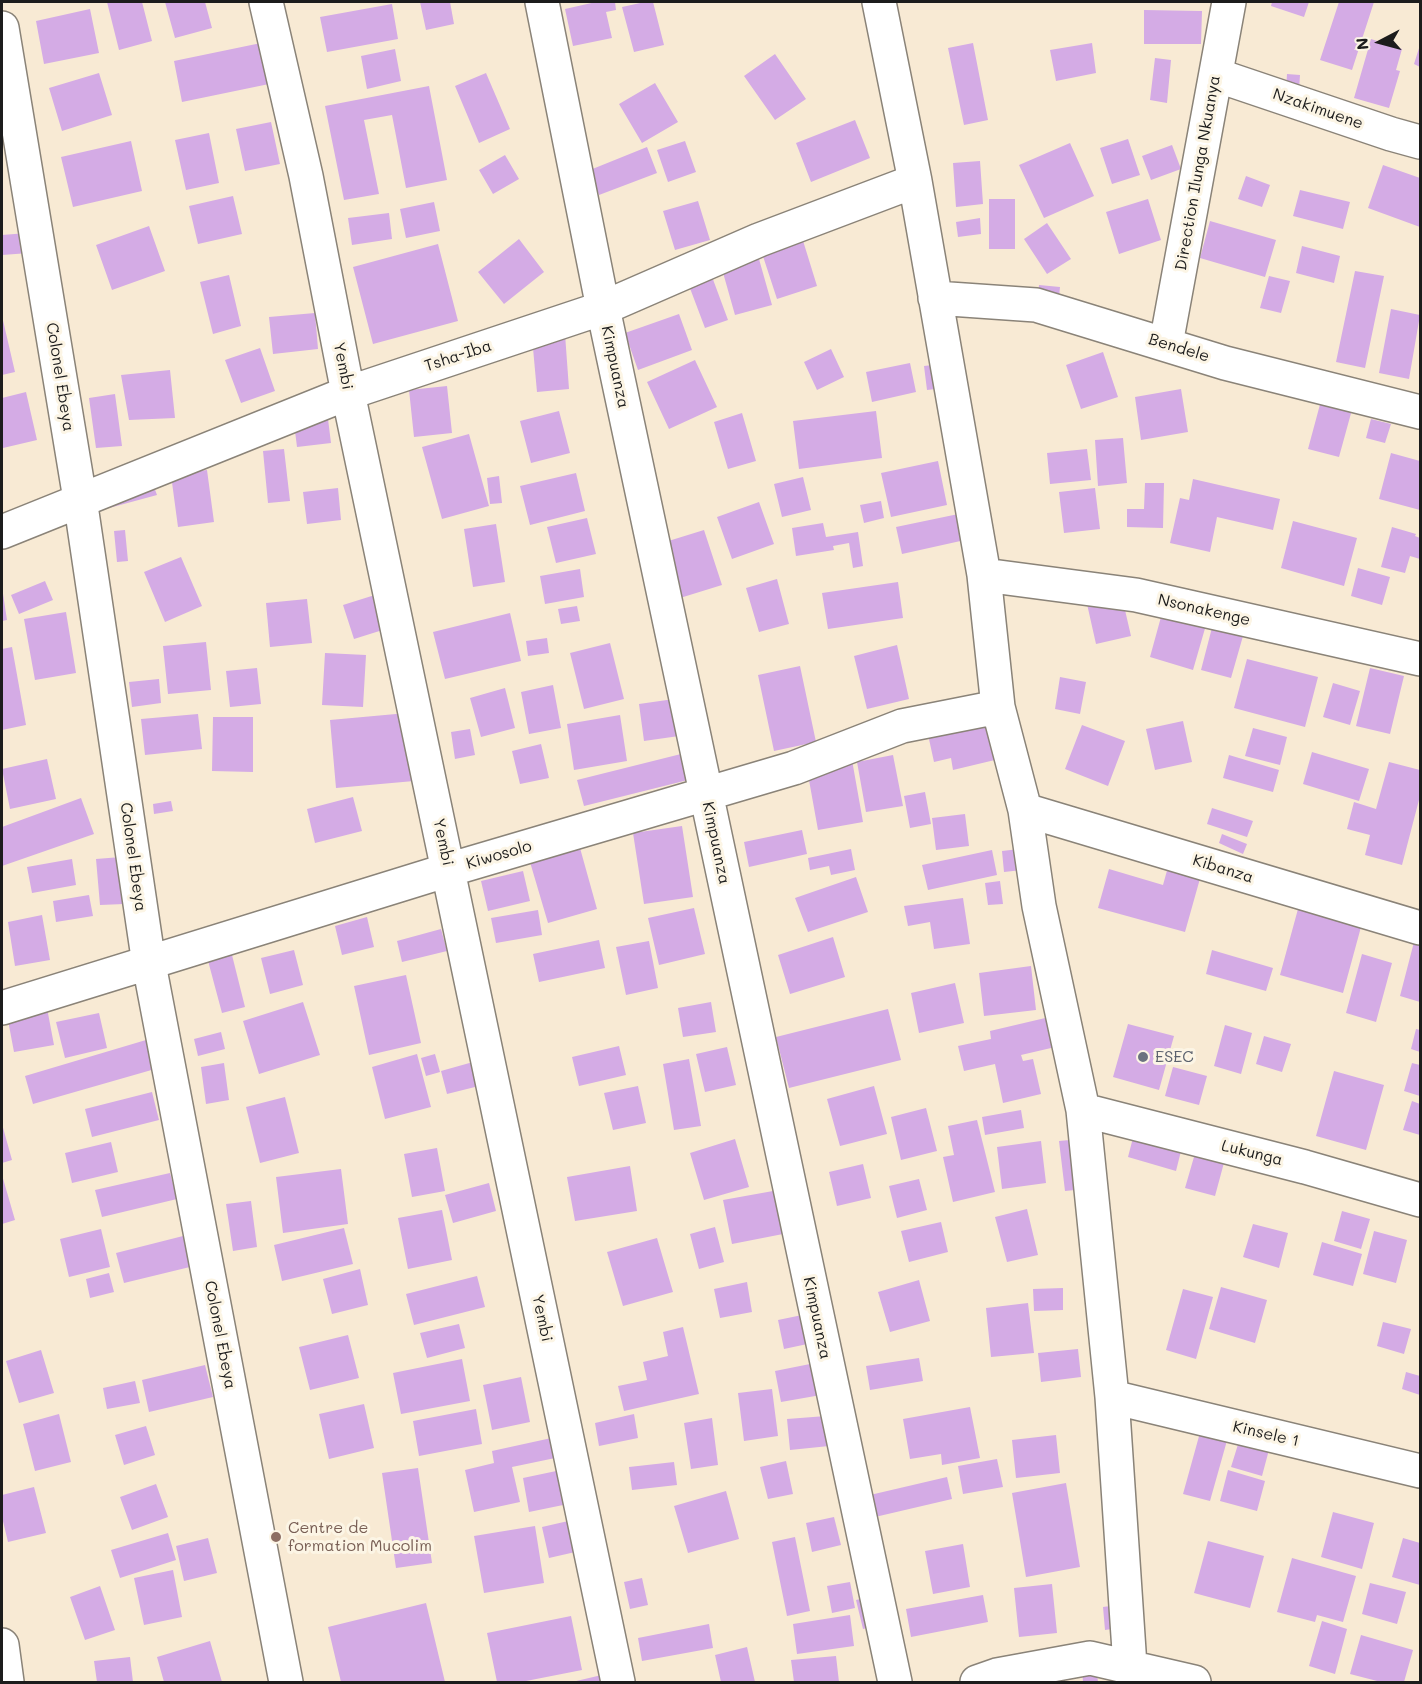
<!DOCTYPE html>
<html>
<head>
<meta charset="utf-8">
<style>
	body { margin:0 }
	#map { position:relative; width:1422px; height:1684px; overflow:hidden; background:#f8ead4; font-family:Mali,sans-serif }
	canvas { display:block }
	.frame { position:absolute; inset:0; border:3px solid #1c1c1c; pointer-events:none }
	.north { position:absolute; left:1350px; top:12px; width:60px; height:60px; -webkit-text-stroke:4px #fcf5e5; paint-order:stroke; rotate:264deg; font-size:16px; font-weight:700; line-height:24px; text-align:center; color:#1c1c1c }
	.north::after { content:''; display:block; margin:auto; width:21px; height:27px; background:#1c1c1c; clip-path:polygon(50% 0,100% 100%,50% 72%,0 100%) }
</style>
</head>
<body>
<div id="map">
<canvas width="1422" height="1684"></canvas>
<div class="frame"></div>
<div class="north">N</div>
</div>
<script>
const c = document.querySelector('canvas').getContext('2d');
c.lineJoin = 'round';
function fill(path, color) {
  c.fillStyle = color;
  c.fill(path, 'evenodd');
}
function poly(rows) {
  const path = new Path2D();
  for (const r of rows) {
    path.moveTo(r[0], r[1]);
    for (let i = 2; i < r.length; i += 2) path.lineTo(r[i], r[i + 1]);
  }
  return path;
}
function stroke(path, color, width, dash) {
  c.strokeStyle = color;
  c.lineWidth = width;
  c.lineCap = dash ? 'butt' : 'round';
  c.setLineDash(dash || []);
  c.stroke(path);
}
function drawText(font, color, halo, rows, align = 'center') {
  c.font = font + ' Mali,sans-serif';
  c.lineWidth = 6;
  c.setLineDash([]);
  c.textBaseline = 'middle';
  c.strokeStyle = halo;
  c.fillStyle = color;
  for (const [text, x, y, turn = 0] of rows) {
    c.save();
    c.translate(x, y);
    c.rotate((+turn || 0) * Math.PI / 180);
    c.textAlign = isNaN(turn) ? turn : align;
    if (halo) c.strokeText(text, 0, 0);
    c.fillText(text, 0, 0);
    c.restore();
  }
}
const building = poly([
	[107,2,142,2,152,41,119,50],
	[165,2,205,2,212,28,175,38],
	[420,2,450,2,454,24,426,30],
	[596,2,615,2,616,10,606,12,612,38,573,46,565,9],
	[645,2,653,2,664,45,634,52,622,7],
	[1272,2,1309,2,1304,17,1271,6],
	[1339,2,1374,2,1352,70,1320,60],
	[392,4,398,39,327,52,320,17],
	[90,9,99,53,44,64,36,21],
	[1144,10,1202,11,1201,44,1144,44],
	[1371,39,1402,49,1396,70,1400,71,1389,108,1354,98],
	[261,43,269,84,182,102,174,61],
	[973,43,988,120,964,125,948,48],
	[1092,43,1096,73,1056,81,1050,50],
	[1420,45,1420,67,1414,64],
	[395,49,401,81,367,89,361,56],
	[775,54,806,99,775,120,744,76],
	[1155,58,1171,60,1167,103,1150,100],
	[99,73,112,115,62,131,49,88],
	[486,73,510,129,479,143,455,86],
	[1287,74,1300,75,1299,90,1286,90],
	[655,83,678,122,642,143,619,104],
	[429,86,447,180,406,188,392,115,364,120,379,194,344,200,325,106],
	[855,120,870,158,811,182,796,143],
	[271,122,280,164,245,171,236,129],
	[209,133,219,183,186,190,175,140],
	[1128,139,1140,175,1112,184,1100,148],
	[131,141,142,191,73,207,61,157],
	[685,141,696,172,668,182,657,150],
	[1070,143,1094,196,1044,218,1019,165],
	[1172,145,1181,169,1151,180,1142,156],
	[647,147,657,173,599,195,590,170],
	[505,155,519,179,493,194,479,170],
	[980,161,983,204,956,207,953,163],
	[1383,165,1420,178,1420,227,1368,208],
	[1246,176,1270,185,1262,207,1238,199],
	[1300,190,1350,202,1343,229,1293,216],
	[233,196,242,234,198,244,189,206],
	[989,199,1015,199,1015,249,989,249],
	[1148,199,1161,240,1119,254,1106,212],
	[698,201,710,240,675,250,663,211],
	[434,202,440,231,406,238,400,209],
	[389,213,392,239,352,245,348,218],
	[980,218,981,234,958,237,956,222],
	[1210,221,1276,240,1265,277,1200,258],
	[1047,223,1071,259,1047,274,1024,239],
	[149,226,165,271,112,290,96,245],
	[800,231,817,286,777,299,759,244],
	[27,233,29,253,2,255,2,235],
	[519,239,544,272,504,304,478,272],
	[438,244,458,321,373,344,353,267],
	[1302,246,1340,256,1334,283,1296,273],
	[757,252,772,305,735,315,720,262],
	[1355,271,1384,276,1365,368,1336,362],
	[711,274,728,320,705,328,688,283],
	[229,275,241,326,213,334,200,282],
	[1269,276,1290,281,1281,313,1260,308],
	[1039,285,1060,287,1059,297,1038,295],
	[1391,309,1420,315,1409,379,1379,373],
	[315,313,318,349,273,354,269,317],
	[679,314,692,350,638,370,625,333],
	[2,316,15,372,2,375],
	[565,334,569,389,537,392,532,337],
	[260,348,275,391,241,403,225,360],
	[831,349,844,377,817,390,804,362],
	[1103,352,1118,397,1081,409,1066,365],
	[695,360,717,407,669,429,647,382],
	[910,363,916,392,872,402,866,372],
	[941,364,944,388,927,390,924,366],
	[170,370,175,418,129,420,121,375],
	[447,386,452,433,414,437,409,390],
	[1181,389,1188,432,1141,440,1135,397],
	[26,392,37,440,3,448,2,440,2,398],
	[115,394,122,446,96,448,89,398],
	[1322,397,1353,406,1339,457,1308,449],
	[559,411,570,453,531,463,520,421],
	[876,411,882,458,799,469,793,421],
	[742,413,756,461,728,469,714,422],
	[328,419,331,443,297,447,294,423],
	[1371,419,1391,424,1385,443,1366,438],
	[469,434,489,506,442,519,422,447],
	[1123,438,1127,483,1098,486,1095,440],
	[284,449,290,501,268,503,263,451],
	[1087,449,1091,480,1050,484,1047,453],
	[1391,453,1420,461,1420,510,1379,499],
	[938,461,947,505,891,517,881,473],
	[207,470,214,522,178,527,171,475],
	[576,473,585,511,530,525,520,486],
	[499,476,502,503,490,504,487,478],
	[803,477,811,510,782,517,774,484],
	[151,479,157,495,109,508,104,493],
	[1193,479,1280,499,1273,530,1217,517,1210,552,1170,543,1180,498,1189,500],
	[1145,483,1164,483,1163,528,1127,527,1127,509,1144,509],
	[338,488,341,520,307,524,303,492],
	[1095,488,1100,529,1064,533,1059,492],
	[881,501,884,518,864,523,860,505],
	[759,502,774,544,732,559,717,517],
	[968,512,974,538,902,554,896,527],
	[587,518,596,554,556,563,547,527],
	[1293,521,1357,538,1344,586,1281,568],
	[823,523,826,537,858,532,863,566,853,568,849,543,833,546,834,550,796,556,792,528],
	[496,524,505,582,473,587,464,529],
	[1392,527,1416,534,1415,536,1420,538,1420,559,1410,556,1405,573,1381,567],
	[125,530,128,561,117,562,114,531],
	[704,530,722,585,680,598,662,543],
	[181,557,202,606,165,622,144,572],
	[1358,568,1390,577,1382,605,1351,596],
	[580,569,584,597,545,604,540,576],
	[777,579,789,624,759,632,746,588],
	[45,581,53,600,19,614,11,595],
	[898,582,903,618,828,629,822,593],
	[2,587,7,620,2,621],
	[378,594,389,628,354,639,343,605],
	[1122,597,1131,636,1096,644,1087,604],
	[307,599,312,643,270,647,266,603],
	[577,606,580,621,561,624,558,609],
	[1164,606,1208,618,1193,670,1150,657],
	[66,612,76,673,35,680,24,619],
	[510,613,521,661,445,679,433,632],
	[1214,620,1245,629,1231,678,1201,670],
	[547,638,549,653,528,656,526,641],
	[206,642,211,690,168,694,163,646],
	[610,643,624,699,584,709,570,653],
	[897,645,909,699,867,709,854,656],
	[12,647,26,725,2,730,2,649],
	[325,653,366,655,363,707,322,705],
	[1247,659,1318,677,1305,727,1234,708],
	[800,666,816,742,774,751,758,675],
	[257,668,261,704,230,707,226,671],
	[1370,668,1404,676,1390,734,1356,726],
	[1060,677,1086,682,1080,714,1055,709],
	[159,679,161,703,132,707,129,682],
	[1333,683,1360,691,1350,725,1323,717],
	[553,685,561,728,529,734,521,692],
	[505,688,515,728,481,737,470,698],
	[674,699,679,736,644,741,639,704],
	[407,713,414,781,336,788,330,720],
	[198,714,202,749,145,755,141,719],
	[620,715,627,761,574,770,567,724],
	[989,716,999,759,953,770,951,758,934,762,927,730],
	[213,717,253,717,253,772,212,771],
	[1183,721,1192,762,1155,770,1146,729],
	[1082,725,1125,741,1108,786,1065,769],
	[1253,728,1287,737,1280,765,1245,756],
	[470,729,475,755,455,759,451,732],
	[541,744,549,778,520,784,512,751],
	[1312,752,1369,769,1359,801,1303,784],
	[685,753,692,779,584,806,577,780],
	[893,755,903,806,866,812,857,762],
	[1229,755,1279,770,1273,792,1223,778],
	[47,759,56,799,10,809,2,769],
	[852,760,863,822,818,830,807,769],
	[1389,762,1420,770,1420,796,1402,865,1365,855,1370,835,1347,829,1354,802,1376,809],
	[925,792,931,824,910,828,904,796],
	[353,797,362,831,315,843,307,809],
	[81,798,94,834,2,866,2,827],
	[171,801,173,811,154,814,153,804],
	[1212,808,1253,821,1247,837,1207,824],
	[965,814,969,846,936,850,932,818],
	[682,826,693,897,644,904,633,833],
	[802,830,807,854,749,867,744,842],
	[1222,834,1247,844,1243,854,1219,843],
	[580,848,597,909,548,923,530,862],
	[1028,848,1031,869,1004,872,1002,851],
	[851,849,855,870,831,875,829,866,810,870,808,858],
	[992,850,997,875,928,890,922,865],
	[121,857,124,904,100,905,96,859],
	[72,859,76,885,32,893,27,867],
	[1168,867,1201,875,1185,932,1098,908,1109,869,1163,885],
	[523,871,530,901,488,911,481,881],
	[856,877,868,912,808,932,795,898],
	[1000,881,1003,904,988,905,985,883],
	[89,895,93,916,56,922,53,901],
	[963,898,970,944,934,949,930,922,908,926,904,906],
	[694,908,705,954,659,965,648,918],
	[1298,909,1361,927,1343,993,1280,975],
	[538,910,542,935,496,943,491,918],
	[42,915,50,960,15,966,8,922],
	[367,917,374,947,342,955,335,926],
	[441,929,447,951,402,962,397,941],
	[833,937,845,977,790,994,778,955],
	[599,940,605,968,539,982,533,954],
	[649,941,658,988,626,995,616,947],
	[1414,942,1420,944,1420,1002,1400,996],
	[294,950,303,985,270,994,261,958],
	[1212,950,1273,968,1266,991,1206,974],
	[231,951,245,1007,222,1013,207,957],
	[1362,954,1392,963,1376,1022,1346,1013],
	[1031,966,1036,1010,984,1016,979,973],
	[406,975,421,1043,369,1055,354,986],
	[955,983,964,1023,919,1033,911,993],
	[303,1002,320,1055,259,1074,243,1021],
	[711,1002,716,1032,683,1037,678,1008],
	[47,1008,54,1045,14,1052,7,1015],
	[888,1009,901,1060,789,1088,776,1037],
	[99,1013,107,1048,65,1058,56,1022],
	[1058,1015,1064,1045,1021,1055,1023,1061,1033,1059,1041,1094,1003,1103,995,1064,964,1071,958,1046,991,1039,990,1031],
	[1128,1024,1174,1036,1159,1090,1113,1077],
	[1225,1025,1252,1033,1241,1074,1214,1066],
	[1416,1029,1420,1030,1420,1052,1411,1049],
	[221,1032,225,1049,198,1056,194,1039],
	[1264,1036,1291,1044,1282,1072,1256,1064],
	[146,1040,155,1069,33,1104,25,1076],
	[619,1046,626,1075,579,1086,572,1057],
	[727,1047,736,1085,705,1092,696,1054],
	[417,1054,431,1107,385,1119,372,1067],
	[435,1054,440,1072,426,1076,421,1058],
	[689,1059,701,1126,674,1130,663,1064],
	[473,1062,479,1086,447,1094,441,1071],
	[224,1063,229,1100,206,1104,201,1067],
	[1412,1063,1420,1065,1420,1096,1404,1091],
	[1173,1067,1207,1076,1199,1105,1165,1096],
	[1334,1071,1384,1085,1366,1150,1316,1136],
	[638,1086,646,1123,613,1130,604,1093],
	[874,1086,887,1134,840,1146,827,1099],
	[152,1092,159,1120,92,1137,85,1109],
	[285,1097,299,1153,260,1163,246,1107],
	[1412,1101,1420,1104,1420,1135,1403,1130],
	[926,1108,937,1151,901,1160,891,1117],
	[1021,1110,1024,1128,985,1135,982,1117],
	[977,1120,995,1192,953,1202,943,1157,954,1155,948,1126],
	[2,1124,12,1160,2,1163],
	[1135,1130,1183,1143,1176,1171,1128,1157],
	[735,1139,749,1187,704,1200,690,1153],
	[1081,1139,1086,1189,1065,1191,1059,1141],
	[1041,1141,1046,1183,1002,1189,997,1147],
	[111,1142,118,1172,72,1183,65,1153],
	[437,1148,445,1191,412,1197,404,1154],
	[1196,1150,1225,1159,1215,1196,1185,1188],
	[863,1164,871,1198,837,1206,829,1172],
	[630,1166,637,1211,575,1221,567,1177],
	[341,1169,348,1224,283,1233,276,1177],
	[170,1173,177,1199,102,1217,95,1190],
	[2,1175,15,1220,2,1224],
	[919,1179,927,1210,897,1218,889,1186],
	[489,1183,496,1211,453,1223,445,1195],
	[773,1191,783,1234,732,1244,723,1200],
	[251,1201,257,1247,233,1251,226,1204],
	[1027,1209,1038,1255,1007,1262,995,1217],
	[442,1210,452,1260,408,1269,398,1218],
	[1342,1211,1370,1219,1361,1249,1334,1241],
	[941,1222,948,1252,909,1262,901,1231],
	[1253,1224,1288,1233,1279,1268,1243,1257],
	[715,1227,724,1262,699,1269,690,1234],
	[344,1228,353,1264,282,1281,274,1245],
	[101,1229,110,1267,69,1277,60,1239],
	[1374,1231,1407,1240,1396,1283,1363,1274],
	[187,1235,194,1266,124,1283,116,1253],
	[657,1238,673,1292,623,1306,607,1252],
	[1322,1242,1362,1254,1353,1286,1313,1275],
	[360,1269,368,1305,332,1314,323,1279],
	[109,1273,114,1292,90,1298,86,1279],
	[477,1276,485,1307,414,1325,406,1294],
	[919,1280,930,1321,890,1332,878,1292],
	[747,1282,752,1312,720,1318,714,1289],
	[1221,1287,1267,1300,1255,1343,1209,1329],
	[1063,1288,1063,1310,1034,1311,1033,1289],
	[1183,1289,1213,1297,1196,1359,1166,1350],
	[1028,1303,1034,1353,991,1357,986,1308],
	[807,1314,812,1343,784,1349,778,1320],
	[1383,1322,1411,1329,1404,1354,1377,1346],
	[459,1324,465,1348,427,1358,420,1333],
	[683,1327,699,1394,624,1411,618,1386,647,1380,643,1362,668,1356,663,1332],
	[348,1335,359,1378,310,1390,299,1347],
	[1078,1349,1081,1377,1041,1382,1038,1353],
	[41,1350,54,1393,19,1403,6,1361],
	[919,1358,923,1381,870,1390,866,1366],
	[462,1359,470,1401,401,1414,393,1373],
	[815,1363,821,1395,781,1402,775,1371],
	[205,1365,213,1397,149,1412,142,1380],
	[1406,1372,1420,1376,1420,1395,1402,1389],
	[521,1377,530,1422,492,1430,483,1385],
	[135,1381,140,1403,107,1409,103,1388],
	[772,1389,778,1436,744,1441,738,1393],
	[364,1404,374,1448,329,1459,319,1414],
	[970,1407,980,1458,942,1465,941,1454,910,1459,903,1419],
	[476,1409,482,1444,419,1456,413,1421],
	[59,1414,71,1462,35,1471,23,1424],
	[634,1414,638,1438,599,1446,595,1423],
	[826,1416,829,1446,790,1450,787,1419],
	[712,1418,718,1465,691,1469,684,1423],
	[146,1426,155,1455,124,1465,115,1435],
	[1201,1429,1228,1437,1210,1501,1183,1494],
	[1056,1435,1060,1473,1016,1478,1012,1440],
	[556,1437,560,1457,512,1467,520,1502,474,1512,465,1470,494,1463,492,1451],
	[1240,1438,1270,1446,1262,1476,1231,1467],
	[997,1459,1003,1487,963,1494,958,1466],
	[786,1461,793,1494,768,1499,760,1467],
	[674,1462,677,1485,632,1490,629,1467],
	[418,1468,432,1563,396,1568,382,1473],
	[561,1470,568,1504,529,1512,523,1478],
	[1228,1470,1265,1481,1257,1511,1220,1501],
	[947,1477,952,1499,875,1517,870,1495],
	[1066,1483,1080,1567,1026,1577,1012,1493],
	[156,1484,168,1517,132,1530,120,1497],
	[34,1487,46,1533,8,1542,2,1517,2,1495],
	[726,1491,739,1539,688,1553,674,1506],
	[1333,1512,1374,1523,1362,1569,1321,1557],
	[834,1517,841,1545,812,1552,806,1523],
	[577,1519,584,1550,549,1558,542,1527],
	[535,1526,544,1583,484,1593,474,1536],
	[168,1533,176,1560,120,1578,111,1550],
	[795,1537,810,1611,787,1616,772,1542],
	[208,1538,217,1573,184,1581,176,1546],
	[1403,1538,1420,1543,1420,1585,1392,1577],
	[1208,1541,1264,1556,1250,1608,1194,1593],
	[963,1544,970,1587,933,1594,925,1551],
	[1292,1558,1356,1576,1343,1622,1317,1615,1315,1622,1277,1612],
	[173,1570,182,1617,144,1625,134,1578],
	[642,1578,648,1605,630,1609,624,1582],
	[850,1582,855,1608,832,1613,827,1586],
	[1370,1583,1406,1592,1397,1624,1362,1614],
	[1052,1584,1057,1633,1019,1637,1014,1588],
	[100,1586,115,1630,85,1640,70,1597],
	[983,1595,988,1622,911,1637,906,1609],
	[872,1596,879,1625,863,1629,856,1600],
	[426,1603,445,1682,341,1682,328,1627],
	[1117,1605,1119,1628,1105,1630,1103,1607],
	[850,1615,854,1646,797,1654,793,1624],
	[571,1616,582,1670,521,1682,497,1682,487,1633],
	[1322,1621,1347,1629,1335,1674,1309,1666],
	[709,1624,713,1648,642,1661,638,1638],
	[1361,1635,1413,1650,1404,1682,1381,1682,1350,1674],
	[210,1641,222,1682,164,1682,157,1657],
	[747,1647,755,1682,721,1682,715,1655],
	[836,1656,839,1682,794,1682,791,1660],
	[130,1657,133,1682,97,1682,94,1661],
	[1096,1667,1098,1682,1083,1682,1082,1668],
	[606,1674,609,1682,572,1682]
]);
const street = poly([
	[266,2,306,176,348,393,618,1682],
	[542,2,603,308,895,1682],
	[879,2,915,181,984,575,998,707,1025,810,1039,906,1083,1110,1112,1397,1130,1666],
	[2,28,80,499,149,964,286,1682],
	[1216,75,1391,134,1420,142],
	[935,298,1036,305,1225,363,1420,412],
	[1166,344,1229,2],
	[2,532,348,393,603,308,759,240,915,181],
	[984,575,1136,595,1420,659],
	[1025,810,1420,928],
	[2,1008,448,870,794,768,902,726,998,707],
	[1083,1110,1305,1167,1420,1200],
	[1112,1397,1420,1471],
	[2,1645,7,1682],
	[977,1682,997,1675,1090,1658,1194,1682]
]);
const markers = [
	[1143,1057,6,"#6b7280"],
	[276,1537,6,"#8d6e63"]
];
const streetNames = [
	["Nzakimuene",1318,109,19],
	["Direction Ilunga Nkuanya",1198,173,-80],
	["Bendele",1179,348,17],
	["Tsha-Iba",458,356,-18],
	["Yembi",343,366,79],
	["Kimpuanza",615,367,78],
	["Colonel Ebeya",60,377,81],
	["Nsonakenge",1204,610,13],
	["Yembi",443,842,78],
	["Kimpuanza",716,843,78],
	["Kiwosolo",499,855,-16],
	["Colonel Ebeya",133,857,82],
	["Kibanza",1223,869,17],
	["Lukunga",1252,1153,14],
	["Yembi",542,1318,78],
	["Kimpuanza",817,1318,78],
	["Colonel Ebeya",220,1335,79],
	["Kinsele 1",1266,1434,13]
];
const worshipNames = [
	["ESEC",1155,1057]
];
const educationNames = [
	["Centre de",288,1528],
	["formation Mucolim",288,1546]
];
fill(building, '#d4abe5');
stroke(street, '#8a8378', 36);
stroke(street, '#fff', 33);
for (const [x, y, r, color] of markers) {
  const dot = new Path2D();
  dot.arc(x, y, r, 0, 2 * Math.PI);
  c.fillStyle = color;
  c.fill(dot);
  stroke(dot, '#fcf5e5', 2);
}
drawText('16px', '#1c1c1c', '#fcf5e5', streetNames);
drawText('16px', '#5b616d', '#fcf5e5', worshipNames, 'left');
drawText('16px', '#785e54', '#fcf5e5', educationNames, 'left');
</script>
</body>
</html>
